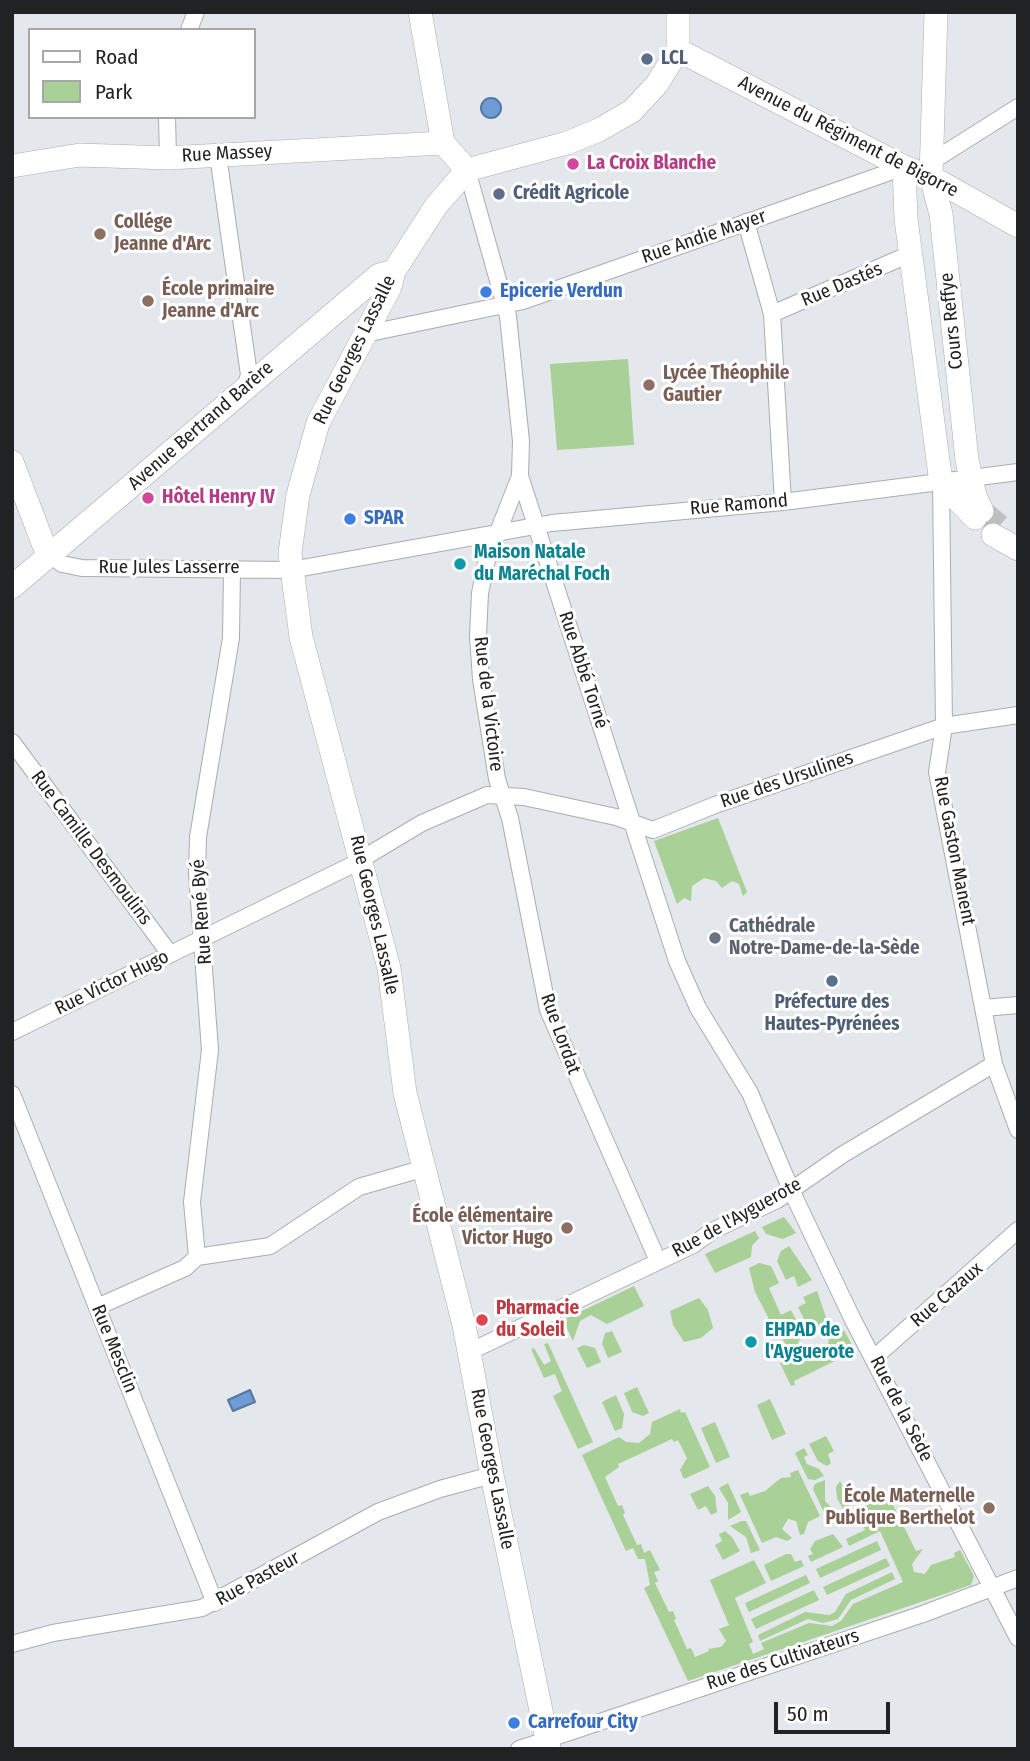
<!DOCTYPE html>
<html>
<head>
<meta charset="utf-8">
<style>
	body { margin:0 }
	#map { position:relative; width:1030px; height:1761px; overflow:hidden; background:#e4e7eb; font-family:"Fira Sans Condensed",sans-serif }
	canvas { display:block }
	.frame { position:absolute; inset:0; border:14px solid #212223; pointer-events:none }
	.legend { position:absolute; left:28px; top:28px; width:228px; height:91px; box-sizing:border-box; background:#fff; border:2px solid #a6a7a7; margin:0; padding:9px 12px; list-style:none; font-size:21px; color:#212223 }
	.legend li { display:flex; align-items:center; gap:14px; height:35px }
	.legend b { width:35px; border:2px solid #a6a7a7 }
	.scale { position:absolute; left:774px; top:1702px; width:116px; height:32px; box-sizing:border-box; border:4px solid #212223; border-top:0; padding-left:9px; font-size:21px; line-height:24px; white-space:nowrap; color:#212223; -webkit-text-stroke:5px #fff; paint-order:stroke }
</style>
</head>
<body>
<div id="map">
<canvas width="1030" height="1761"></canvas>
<div class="frame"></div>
<ul class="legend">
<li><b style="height:9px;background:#fff"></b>Road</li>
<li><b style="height:19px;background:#a8d097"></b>Park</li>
</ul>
<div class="scale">50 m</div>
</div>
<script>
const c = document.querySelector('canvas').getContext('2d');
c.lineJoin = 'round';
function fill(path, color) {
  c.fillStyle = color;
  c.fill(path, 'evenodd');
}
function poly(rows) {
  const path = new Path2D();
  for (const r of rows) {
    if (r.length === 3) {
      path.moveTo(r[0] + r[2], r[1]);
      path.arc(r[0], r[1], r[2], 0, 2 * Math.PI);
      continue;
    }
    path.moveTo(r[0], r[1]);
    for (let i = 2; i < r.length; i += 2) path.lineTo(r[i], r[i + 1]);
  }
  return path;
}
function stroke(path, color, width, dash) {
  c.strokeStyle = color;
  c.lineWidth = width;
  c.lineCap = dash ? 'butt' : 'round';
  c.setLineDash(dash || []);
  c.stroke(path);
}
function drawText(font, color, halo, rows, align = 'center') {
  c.font = font + ' "Fira Sans Condensed",sans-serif';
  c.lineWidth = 6;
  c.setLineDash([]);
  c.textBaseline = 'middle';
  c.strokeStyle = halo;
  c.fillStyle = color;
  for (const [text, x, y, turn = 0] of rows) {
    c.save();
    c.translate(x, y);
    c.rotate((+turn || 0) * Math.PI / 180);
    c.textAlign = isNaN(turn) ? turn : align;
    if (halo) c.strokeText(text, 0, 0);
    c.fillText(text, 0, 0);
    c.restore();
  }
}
const green = poly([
	[628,359,634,445,557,450,550,364],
	[718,818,747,892,743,896,739,884,732,881,722,888,716,881,704,878,692,886,691,901,684,898,677,904,654,841],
	[784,1217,796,1233,783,1239,766,1234,762,1227],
	[755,1231,759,1238,752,1246,751,1257,715,1273,705,1254],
	[789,1246,812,1280,798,1287,794,1276,786,1280,777,1261,781,1251],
	[759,1263,771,1266,779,1283,769,1288,781,1315,791,1310,802,1332,798,1344,789,1348,773,1327,755,1292,749,1268],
	[634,1286,644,1306,607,1324,591,1315,580,1321,573,1341,563,1320],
	[817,1291,830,1329,820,1333,809,1329,798,1307,806,1303,803,1297],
	[699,1298,708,1310,713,1328,701,1338,684,1342,673,1325,670,1311],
	[844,1330,855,1351,794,1381,795,1385,791,1386,780,1363,796,1355,803,1359,818,1360,826,1353,829,1339],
	[612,1331,622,1352,608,1358,602,1344,605,1333],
	[548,1343,593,1442,578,1449,553,1396,562,1391,555,1374,544,1378,531,1349,534,1348,544,1365,551,1361,544,1344],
	[584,1345,595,1348,601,1362,587,1368,577,1348],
	[637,1387,649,1413,643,1416,632,1412,624,1393],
	[616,1395,624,1414,622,1428,615,1431,602,1402],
	[770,1399,786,1434,772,1440,757,1405],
	[680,1409,681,1413,685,1412,710,1467,684,1479,680,1470,687,1458,678,1440,674,1442,672,1439,618,1464,619,1467,605,1477,618,1506,622,1505,625,1513,623,1515,637,1545,641,1544,644,1553,650,1550,660,1570,654,1572,658,1581,655,1583,669,1612,673,1611,676,1619,674,1620,687,1649,691,1648,695,1657,709,1651,708,1649,721,1647,726,1641,719,1629,729,1625,710,1580,754,1560,766,1583,735,1598,753,1642,749,1644,753,1654,764,1649,761,1643,809,1623,832,1626,841,1621,853,1604,903,1582,880,1531,849,1546,846,1539,865,1530,856,1510,888,1495,916,1551,923,1549,912,1564,914,1572,925,1574,931,1565,955,1557,954,1553,960,1550,974,1576,971,1585,688,1681,644,1588,650,1585,645,1559,638,1559,633,1548,626,1551,582,1455,619,1437,626,1442,639,1443,650,1434,652,1422],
	[715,1422,730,1457,716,1463,701,1428],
	[826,1436,834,1451,828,1454,831,1463,827,1466,818,1461,809,1444],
	[804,1448,808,1455,804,1457,807,1464,819,1469,824,1476,815,1480,808,1479,795,1453],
	[798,1470,820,1516,808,1522,804,1534,800,1535,796,1521,788,1519,782,1529,792,1538,787,1541,776,1537,762,1543,740,1495,748,1492,750,1496,765,1491,781,1478,791,1477,790,1473],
	[825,1480,825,1501,836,1512,826,1517,813,1489,815,1484],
	[840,1481,844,1489,853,1486,860,1501,843,1509,837,1498,836,1487],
	[728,1483,741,1512,728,1520,728,1503,719,1488],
	[708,1486,715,1496,717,1512,711,1515,706,1506,698,1510,690,1494],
	[741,1521,746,1521,760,1550,751,1553,746,1537,730,1526],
	[725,1531,732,1537,740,1551,723,1560,715,1545,722,1541,719,1534],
	[833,1534,843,1547,811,1562,808,1556,813,1554,810,1549,815,1541],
	[877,1541,881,1550,820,1578,816,1569],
	[786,1554,791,1554,795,1562,801,1560,804,1566,771,1581,764,1565],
	[886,1558,890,1566,827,1595,823,1587],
	[892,1572,895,1579,851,1600,838,1619,823,1623,808,1619,760,1641,758,1635,805,1612,829,1615,835,1612,846,1594],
	[806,1575,810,1583,749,1612,745,1603],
	[814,1590,819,1600,756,1629,751,1619]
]);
const water = poly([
	[491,108,10],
	[250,1390,255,1402,233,1411,228,1400,250,1390]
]);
const secondaryTunnel = poly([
	[982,511,1001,527]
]);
const street = poly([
	[189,30,196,12],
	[167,117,168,158],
	[218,155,249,375,245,387],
	[931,162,1018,107],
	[467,170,508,316,521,441,520,476,677,961,698,1008,750,1093,792,1192,853,1320,1018,1638],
	[746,222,772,314,783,502],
	[772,314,910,254],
	[365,334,523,301,904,167],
	[520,476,487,560,480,593,478,636,481,679,497,779,510,818,548,1010,658,1261],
	[941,483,944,726,937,772,994,1064,1018,1130],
	[51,555,62,564,82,568,291,570,552,523,783,502,1018,472],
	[12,742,170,954],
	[984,1008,1018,1005],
	[12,1032,350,866,422,823,487,795,524,797,616,817,653,830,715,805,944,726,1018,715],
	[12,1094,215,1603],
	[197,1257,192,1202,210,1050,197,874,198,837,231,638,232,569],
	[97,1307,185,1268,197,1257,270,1246,359,1187,425,1168],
	[469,1352,693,1245,712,1231,777,1200,842,1155,994,1064],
	[874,1358,1018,1230],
	[12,1644,53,1633,202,1608,378,1512,440,1489,492,1475],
	[519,1749,923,1614,1018,1578]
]);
const secondary = poly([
	[420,12,443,143,467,170],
	[936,12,931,177,941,214,967,460,975,496,982,511],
	[678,50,904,167,931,177,1018,226],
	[12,166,80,155,168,158,443,143],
	[904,167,906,219,941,483,975,518],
	[467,170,436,206,394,271,390,287,318,423,298,495,290,553,301,637,389,968,405,1093,464,1325,492,1475,549,1749],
	[467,170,567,143,599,130,632,111,657,84,678,50,678,12],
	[12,462,43,543,51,555],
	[993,535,1018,549],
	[12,587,379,275,394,271]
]);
const markers = [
	[647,59,7,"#5c6f8a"],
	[573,164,7,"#d1479c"],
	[499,194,7,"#5c6f8a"],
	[100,234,7,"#8d6e63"],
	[486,292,7,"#3f7fe0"],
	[148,301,7,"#8d6e63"],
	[649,385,7,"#8d6e63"],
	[148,498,7,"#d1479c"],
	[350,519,7,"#3f7fe0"],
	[460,564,7,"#0f9aa8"],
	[715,938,7,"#6b7280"],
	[832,981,7,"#5c6f8a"],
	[567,1228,7,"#8d6e63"],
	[482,1320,7,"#e0444e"],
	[751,1342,7,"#0f9aa8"],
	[989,1508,7,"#8d6e63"],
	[514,1723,7,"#3f7fe0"]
];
const serviceNames = [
	["LCL",661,59],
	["Crédit Agricole",513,194],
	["Préfecture des",832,1003,"center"],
	["Hautes-Pyrénées",832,1025,"center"]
];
const streetNames = [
	["Avenue du Régiment de Bigorre",848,137,27],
	["Rue Massey",227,154,-3],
	["Rue Andie Mayer",704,237,-19],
	["Rue Dastés",842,285,-23],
	["Cours Reffye",952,321,-96],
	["Rue Georges Lassalle",355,350,-64],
	["Avenue Bertrand Barère",201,426,-41],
	["Rue Ramond",739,505,-5],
	["Rue Jules Lasserre",169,568],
	["Rue Abbé Torné",583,670,72],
	["Rue de la Victoire",488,704,83],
	["Rue des Ursulines",787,780,-19],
	["Rue Camille Desmoulins",91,848,53],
	["Rue Gaston Manent",954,851,79],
	["Rue René Byé",202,912,-94],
	["Rue Georges Lassalle",374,915,77],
	["Rue Victor Hugo",112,983,-26],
	["Rue Lordat",560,1034,70],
	["Rue de l'Ayguerote",737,1218,-29],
	["Rue Cazaux",947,1295,-41],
	["Rue Mesclin",114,1349,68],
	["Rue de la Sède",901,1409,63],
	["Rue Georges Lassalle",492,1469,79],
	["Rue Pasteur",258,1579,-29],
	["Rue des Cultivateurs",783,1660,-18]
];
const hotelNames = [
	["La Croix Blanche",587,164],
	["Hôtel Henry IV",162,498]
];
const educationNames = [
	["Collége",114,223],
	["Jeanne d'Arc",114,245],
	["École primaire",162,290],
	["Jeanne d'Arc",162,312],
	["Lycée Théophile",663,374],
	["Gautier",663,396],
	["École élémentaire",553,1217,"right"],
	["Victor Hugo",553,1239,"right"],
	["École Maternelle",975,1497,"right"],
	["Publique Berthelot",975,1519,"right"]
];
const shopNames = [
	["Epicerie Verdun",500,292],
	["SPAR",364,519],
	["Carrefour City",528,1723]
];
const cultureNames = [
	["Maison Natale",474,553],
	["du Maréchal Foch",474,575],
	["EHPAD de",765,1331],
	["l'Ayguerote",765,1353]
];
const worshipNames = [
	["Cathédrale",729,927],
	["Notre-Dame-de-la-Sède",729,949]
];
const healthNames = [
	["Pharmacie",496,1309],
	["du Soleil",496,1331]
];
fill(green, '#a8d097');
fill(water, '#6f9bd7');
stroke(water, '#5877a1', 2);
stroke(secondaryTunnel, '#bdc0c3', 23, [23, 11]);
stroke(street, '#aaadb0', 18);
stroke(secondary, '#aaadb0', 24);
stroke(street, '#fff', 16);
stroke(secondary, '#fff', 23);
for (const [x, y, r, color] of markers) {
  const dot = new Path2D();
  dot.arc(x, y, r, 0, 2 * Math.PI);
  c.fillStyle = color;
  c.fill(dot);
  stroke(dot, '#fff', 2.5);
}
drawText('bold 19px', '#4e5e75', '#fff', serviceNames, 'left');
drawText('19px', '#212223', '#fff', streetNames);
drawText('bold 19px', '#b23c85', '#fff', hotelNames, 'left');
drawText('bold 19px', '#785e54', '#fff', educationNames, 'left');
drawText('bold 19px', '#366cbe', '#fff', shopNames, 'left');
drawText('bold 19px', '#0d838f', '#fff', cultureNames, 'left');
drawText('bold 19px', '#5b616d', '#fff', worshipNames, 'left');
drawText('bold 19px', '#be3a42', '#fff', healthNames, 'left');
</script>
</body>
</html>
